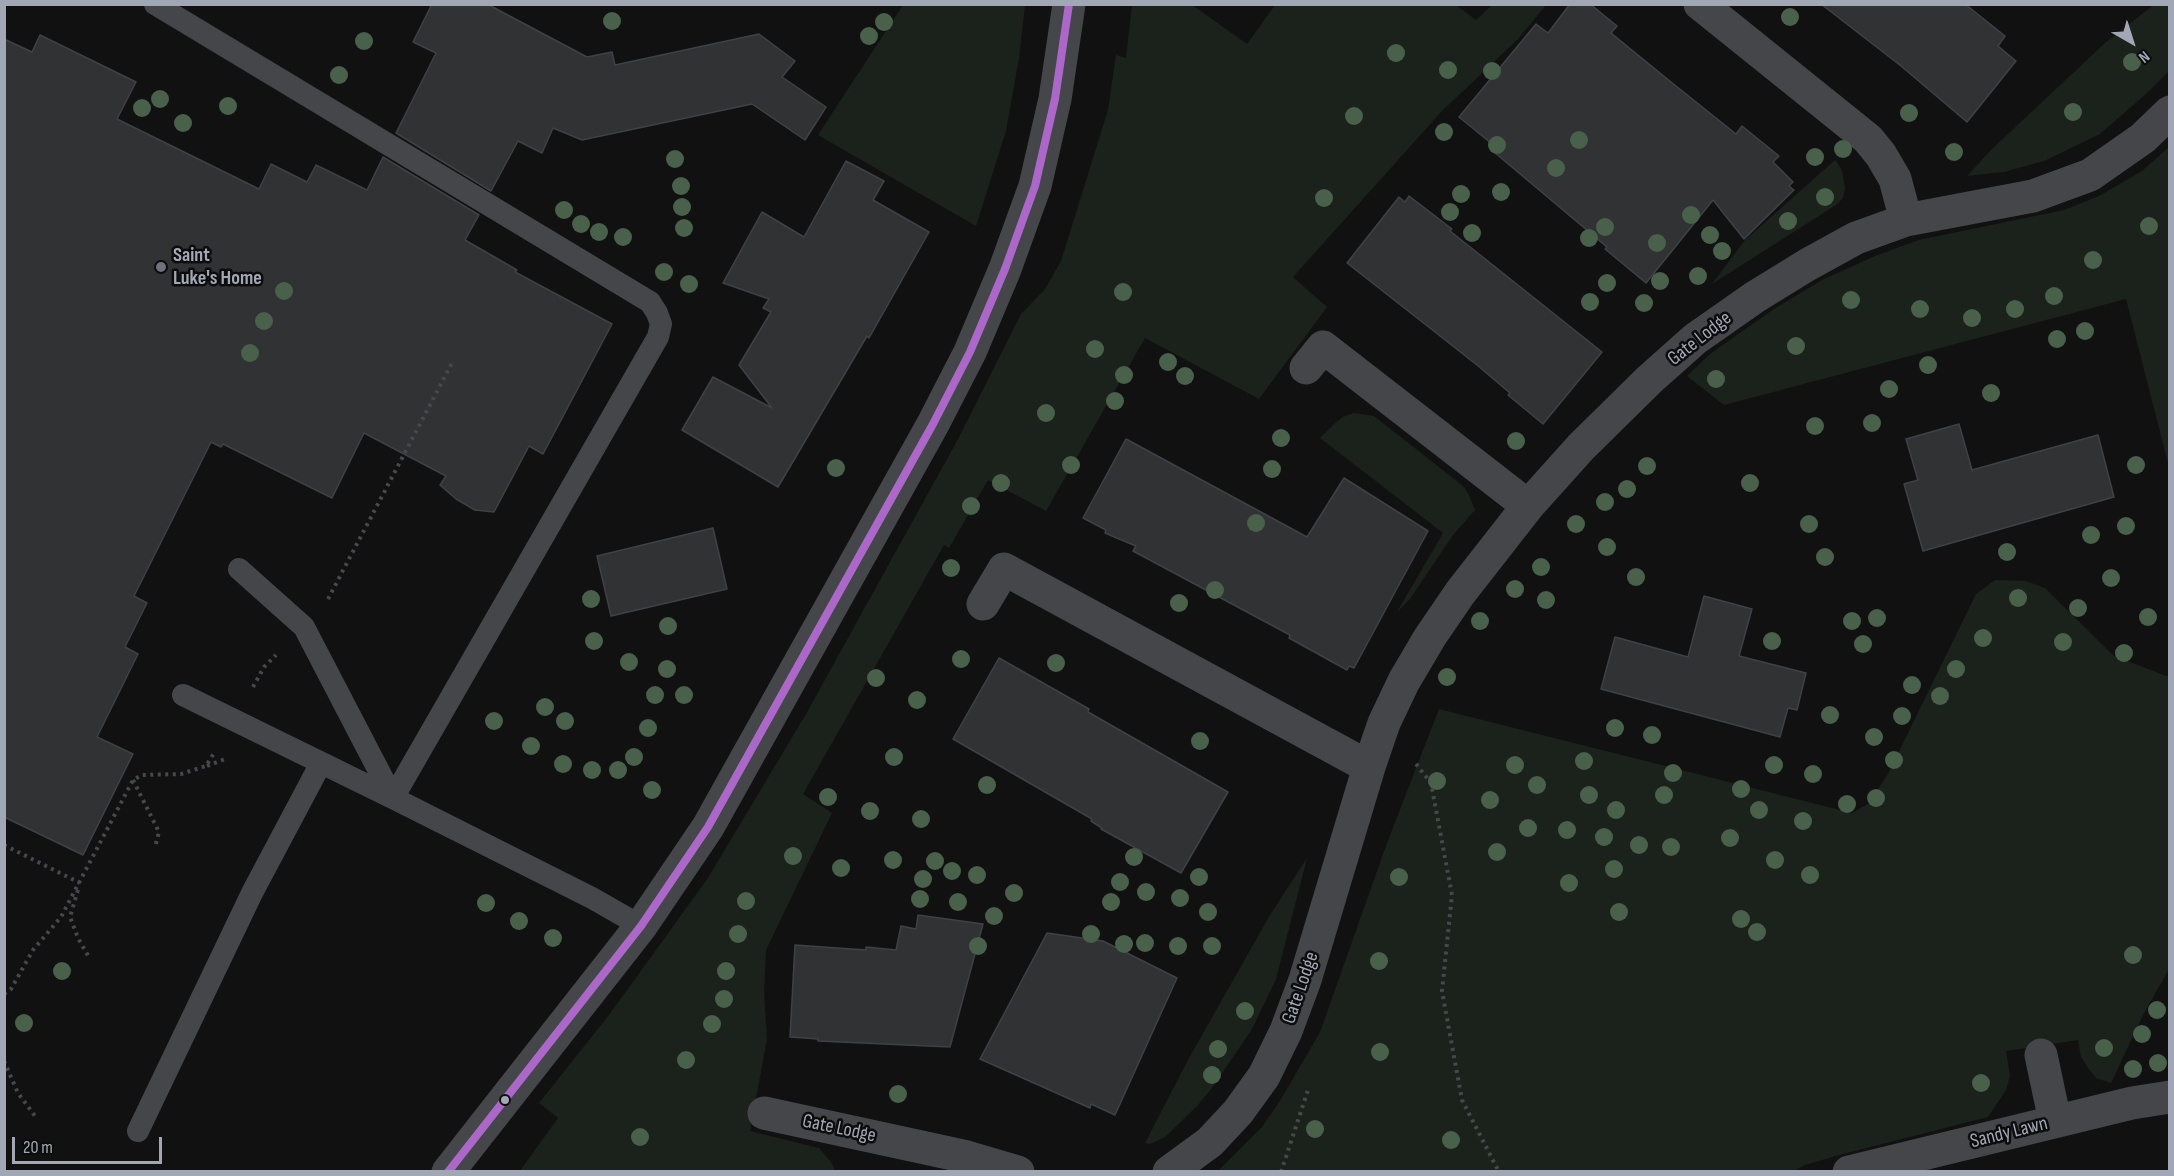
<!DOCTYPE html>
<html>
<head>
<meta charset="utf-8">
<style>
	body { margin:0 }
	#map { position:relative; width:2174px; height:1176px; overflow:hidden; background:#111112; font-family:"Sofia Sans Condensed",sans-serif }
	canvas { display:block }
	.frame { position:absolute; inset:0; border:6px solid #a1a7b4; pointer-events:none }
	.north { position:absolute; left:2102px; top:12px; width:60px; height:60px; -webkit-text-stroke:4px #0c0c0d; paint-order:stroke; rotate:141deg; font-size:16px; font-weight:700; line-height:24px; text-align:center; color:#a1a7b4 }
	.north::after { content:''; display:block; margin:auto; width:21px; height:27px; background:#a1a7b4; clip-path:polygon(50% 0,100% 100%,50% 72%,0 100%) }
	.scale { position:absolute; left:12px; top:1137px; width:150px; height:27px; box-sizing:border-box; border:3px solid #a1a7b4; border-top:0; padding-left:8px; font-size:18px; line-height:21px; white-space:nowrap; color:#a1a7b4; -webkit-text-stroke:4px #0c0c0d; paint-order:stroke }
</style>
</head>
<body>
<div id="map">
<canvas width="2174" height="1176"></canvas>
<div class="frame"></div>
<div class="north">N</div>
<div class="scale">20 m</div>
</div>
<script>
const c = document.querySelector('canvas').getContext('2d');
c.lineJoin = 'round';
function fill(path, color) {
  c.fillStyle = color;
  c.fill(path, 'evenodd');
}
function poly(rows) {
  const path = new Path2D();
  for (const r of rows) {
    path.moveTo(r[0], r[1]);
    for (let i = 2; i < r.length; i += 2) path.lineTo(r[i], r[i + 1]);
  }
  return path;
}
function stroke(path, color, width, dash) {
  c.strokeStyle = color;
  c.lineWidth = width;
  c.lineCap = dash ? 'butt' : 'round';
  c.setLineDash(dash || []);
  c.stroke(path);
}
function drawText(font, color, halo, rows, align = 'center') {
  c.font = font + ' "Sofia Sans Condensed",sans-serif';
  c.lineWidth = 5;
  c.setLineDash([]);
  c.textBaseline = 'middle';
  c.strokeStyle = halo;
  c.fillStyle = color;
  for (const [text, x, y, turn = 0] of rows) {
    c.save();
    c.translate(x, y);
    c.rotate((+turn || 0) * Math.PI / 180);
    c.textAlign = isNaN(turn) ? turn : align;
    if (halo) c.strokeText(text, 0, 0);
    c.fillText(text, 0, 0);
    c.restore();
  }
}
const green = poly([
	[2155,4,2169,5,2169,71,2147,93,2100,134,2044,161,2004,172,1967,176,1992,149,2105,43],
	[903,5,1025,5,1019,58,1006,131,976,226,818,135],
	[1132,5,1192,5,1247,44,1275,5,1456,5,1476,20,1492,5,1546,5,1518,39,1441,112,1293,277,1327,307,1259,399,1145,338,1046,511,988,480,949,548,944,545,803,794,832,813,766,950,764,992,767,1039,750,1131,819,1148,831,1162,835,1171,519,1172,558,1118,539,1103,609,1015,708,878,806,714,957,441,1021,314,1045,289,1061,261,1108,110,1116,55,1126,58],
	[2169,147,2169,467,2126,299,1724,405,1687,376,1710,354,1774,309,1822,280,1875,256,1919,240,2064,210,2099,196,2142,171],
	[1835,160,1842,170,1845,189,1843,198,1836,205,1712,284,1745,240],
	[1354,413,1374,416,1463,486,1468,493,1475,510,1453,535,1410,599,1397,612,1443,533,1320,438,1334,424,1343,417],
	[1995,580,2026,581,2045,588,2114,656,2169,677,2169,969,2143,1015,2111,1083,2096,1078,2088,1068,2081,1057,2078,1040,2006,1051,2010,1076,2006,1090,1988,1117,1843,1154,1805,1165,1794,1171,1217,1172,1262,1127,1280,1101,1320,1032,1387,843,1439,709,1852,813,1868,804,1888,774,1976,594],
	[1307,858,1276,979,1252,1029,1212,1088,1197,1106,1165,1137,1150,1144,1145,1143,1189,1058,1270,915]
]);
const building = poly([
	[432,4,487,4,587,57,612,52,615,65,759,34,795,61,782,77,826,107,805,140,752,104,582,140,553,128,542,153,518,141,491,191,396,133,436,53,413,42,432,4],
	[1570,4,1590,4,1617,26,1611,33,1671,82,1736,134,1742,126,1779,156,1773,162,1793,182,1789,186,1794,190,1744,239,1713,200,1646,283,1605,249,1607,247,1494,152,1497,148,1459,117,1536,24,1548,33,1570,4],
	[1821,4,1965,4,2005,36,1998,46,2016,61,1967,122,1901,66,1821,4],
	[40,35,136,82,117,119,259,189,271,164,307,182,316,165,367,190,383,157,479,215,465,240,517,270,515,272,612,324,543,454,529,446,494,512,475,510,456,499,440,485,446,476,364,433,332,498,223,444,221,447,211,442,134,596,147,603,125,647,138,654,97,737,133,754,83,855,4,817,4,39,32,52,40,35],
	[846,161,884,181,873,200,929,232,869,338,867,336,778,487,682,430,713,377,772,408,739,365,771,312,763,308,769,299,723,283,762,212,804,237,846,161],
	[1409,196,1452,229,1450,231,1602,352,1543,424,1508,395,1510,393,1477,365,1347,263,1399,197,1405,202,1409,196],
	[1959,424,1972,470,2098,435,2114,497,1923,551,1904,484,1918,480,1906,439,1959,424],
	[1126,439,1307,537,1344,478,1428,531,1354,668,1349,666,1347,670,1289,638,1290,635,1133,551,1136,546,1105,533,1106,530,1083,518,1126,439],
	[713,528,727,589,611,616,597,556,713,528],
	[1704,596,1752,609,1739,656,1806,673,1797,710,1788,708,1780,737,1601,689,1615,637,1688,657,1704,596],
	[999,658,1089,709,1088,712,1228,792,1181,873,1101,829,1102,828,1091,821,1092,819,953,739,999,658],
	[918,915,983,924,950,1047,818,1041,818,1039,790,1037,795,945,866,950,866,947,896,950,901,926,916,929,918,915],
	[1047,933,1103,941,1177,978,1115,1115,1091,1104,1090,1108,980,1059,1047,933]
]);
const path = poly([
	[328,599,452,363],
	[253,687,264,667,276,655],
	[1416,764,1431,783,1452,895,1442,991,1462,1100,1499,1172],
	[207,766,225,759],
	[133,780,159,832,155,847],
	[4,845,80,883],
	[78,890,70,917,78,938,90,959],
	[4,994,11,989,33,950,61,917,133,780,142,775,181,774,206,766,214,753],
	[4,1061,18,1093,35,1116],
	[1281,1172,1308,1090]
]);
const service = poly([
	[155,4,650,302,657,313,661,324,658,337,393,798],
	[239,569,304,627,393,798],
	[183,695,393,798,592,898,641,926],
	[138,1131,252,893,321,763]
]);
const minor = poly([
	[1700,4,1868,139,1881,155,1895,179,1906,220],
	[1306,368,1323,347,1528,506],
	[983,604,1004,569,1369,767],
	[2041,1055,2055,1121],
	[764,1113,967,1157,1018,1172],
	[448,1172,641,926,708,827,933,424,970,352,1005,269,1035,186,1055,99,1069,4],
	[1169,1172,1210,1142,1238,1112,1264,1076,1286,1031,1305,980,1369,767,1384,723,1404,681,1430,637,1460,593,1528,506,1581,447,1649,380,1695,339,1755,297,1807,265,1856,238,1906,220,2033,196,2090,175,2143,138,2170,112],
	[1849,1172,2132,1103,2170,1097]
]);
const bus1 = poly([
	[448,1172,641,926,708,827,933,424,970,352,1005,269,1035,186,1055,99,1069,4]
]);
const trees = [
	[1790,17],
	[612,21],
	[884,22],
	[869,36],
	[364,41],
	[1396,53],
	[2132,62],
	[1448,70],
	[1492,71],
	[339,75],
	[160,99],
	[228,106],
	[142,108],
	[2073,112],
	[1909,113],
	[1354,116],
	[183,123],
	[1444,132],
	[1579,140],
	[1497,145],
	[1843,149],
	[1954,152],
	[1815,157],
	[675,159],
	[1556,168],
	[681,186],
	[1501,192],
	[1461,194],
	[1825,197],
	[1324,198],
	[682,207],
	[564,210],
	[1450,212],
	[1691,215],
	[1788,221],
	[581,224],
	[2149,226],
	[1605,227],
	[684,228],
	[599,232],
	[1472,233],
	[1710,235],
	[623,237],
	[1589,238],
	[1657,243],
	[1722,251],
	[2093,260],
	[664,272],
	[1698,276],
	[1660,281],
	[1607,283],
	[689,284],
	[284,291],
	[1123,292],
	[2054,296],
	[1851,300],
	[1590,302],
	[1644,303],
	[1920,309],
	[2015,309],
	[1972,318],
	[264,321],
	[2085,331],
	[2057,339],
	[1796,346],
	[1095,349],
	[250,353],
	[1168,362],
	[1928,365],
	[1124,375],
	[1185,376],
	[1716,379],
	[1889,389],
	[1991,393],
	[1115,401],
	[1046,413],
	[1872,423],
	[1815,426],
	[1281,438],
	[1516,441],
	[1071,465],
	[2136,465],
	[1647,466],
	[836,468],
	[1272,469],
	[1001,483],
	[1750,483],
	[1627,489],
	[1605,502],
	[971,506],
	[1256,523],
	[1576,524],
	[1809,524],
	[2126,526],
	[2091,535],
	[1607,547],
	[2007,552],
	[1825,557],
	[1541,567],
	[951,568],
	[1636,577],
	[2111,578],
	[1515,589],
	[1215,590],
	[2018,598],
	[591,599],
	[1546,600],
	[1179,603],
	[2078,608],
	[2148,617],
	[1877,618],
	[1480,621],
	[1852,621],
	[668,626],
	[1983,638],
	[594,641],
	[1772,641],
	[2063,642],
	[1863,644],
	[2124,653],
	[961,659],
	[629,662],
	[1056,663],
	[667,669],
	[1956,669],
	[1447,677],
	[876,678],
	[1912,685],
	[655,695],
	[684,695],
	[1940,696],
	[917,700],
	[545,707],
	[1830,715],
	[1902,716],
	[494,721],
	[565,721],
	[648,728],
	[1615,728],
	[1652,735],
	[1874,737],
	[1200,741],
	[531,746],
	[634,757],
	[894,757],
	[1894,760],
	[1584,761],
	[563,764],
	[1515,765],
	[1774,765],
	[592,770],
	[618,770],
	[1673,773],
	[1813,774],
	[1437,781],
	[987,785],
	[1537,785],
	[1741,789],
	[652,790],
	[1589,795],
	[1664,795],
	[828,797],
	[1876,798],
	[1490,800],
	[1847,804],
	[1616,810],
	[1759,810],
	[870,811],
	[921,819],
	[1803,821],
	[1528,828],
	[1567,830],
	[1604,837],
	[1730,838],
	[1639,845],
	[1671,847],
	[1497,852],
	[793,856],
	[1134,857],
	[893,860],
	[1775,860],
	[935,861],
	[841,868],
	[1614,869],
	[952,871],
	[977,875],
	[1810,875],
	[1199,877],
	[1399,877],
	[923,879],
	[1120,882],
	[1569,883],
	[1146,892],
	[1014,893],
	[1180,898],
	[920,899],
	[746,901],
	[958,902],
	[1111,902],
	[486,903],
	[1208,912],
	[1619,912],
	[994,916],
	[1741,919],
	[519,921],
	[1757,932],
	[738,934],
	[1091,934],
	[553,938],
	[1145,943],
	[1124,944],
	[978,946],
	[1178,946],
	[1212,946],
	[2133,955],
	[1379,961],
	[62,971],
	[726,971],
	[724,999],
	[2157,1010],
	[1245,1011],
	[24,1023],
	[712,1024],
	[2142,1034],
	[2104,1048],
	[1218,1049],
	[1380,1052],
	[686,1060],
	[2158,1063],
	[2133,1069],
	[1212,1075],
	[1981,1083],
	[898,1094],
	[1315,1129],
	[640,1137],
	[1451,1140]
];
const markers = [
	[161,267,6,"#6f727b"],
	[505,1100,5,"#a1a7b4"]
];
const poiNames = [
	["Saint",173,256],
	["Luke's Home",173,279]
];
const streetNames = [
	["Gate Lodge",1700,339,-38],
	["Gate Lodge",1301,988,-71],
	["Gate Lodge",839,1129,12],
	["Sandy Lawn",2009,1133,-14]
];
fill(green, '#1b221c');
fill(building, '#313234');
stroke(building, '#404146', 1.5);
stroke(path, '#47484c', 4, [3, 4.5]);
stroke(service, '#45464a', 22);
stroke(minor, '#45464a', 33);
stroke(bus1, '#ac68c9', 8);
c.fillStyle = '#49604a';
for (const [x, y] of trees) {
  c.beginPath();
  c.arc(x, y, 9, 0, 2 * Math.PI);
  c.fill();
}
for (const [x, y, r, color] of markers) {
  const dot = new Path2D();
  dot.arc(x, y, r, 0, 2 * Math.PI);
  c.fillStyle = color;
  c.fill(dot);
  stroke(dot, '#0c0c0d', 2);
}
drawText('bold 20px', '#a1a7b4', '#0c0c0d', poiNames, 'left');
drawText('20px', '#a1a7b4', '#0c0c0d', streetNames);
</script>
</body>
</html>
